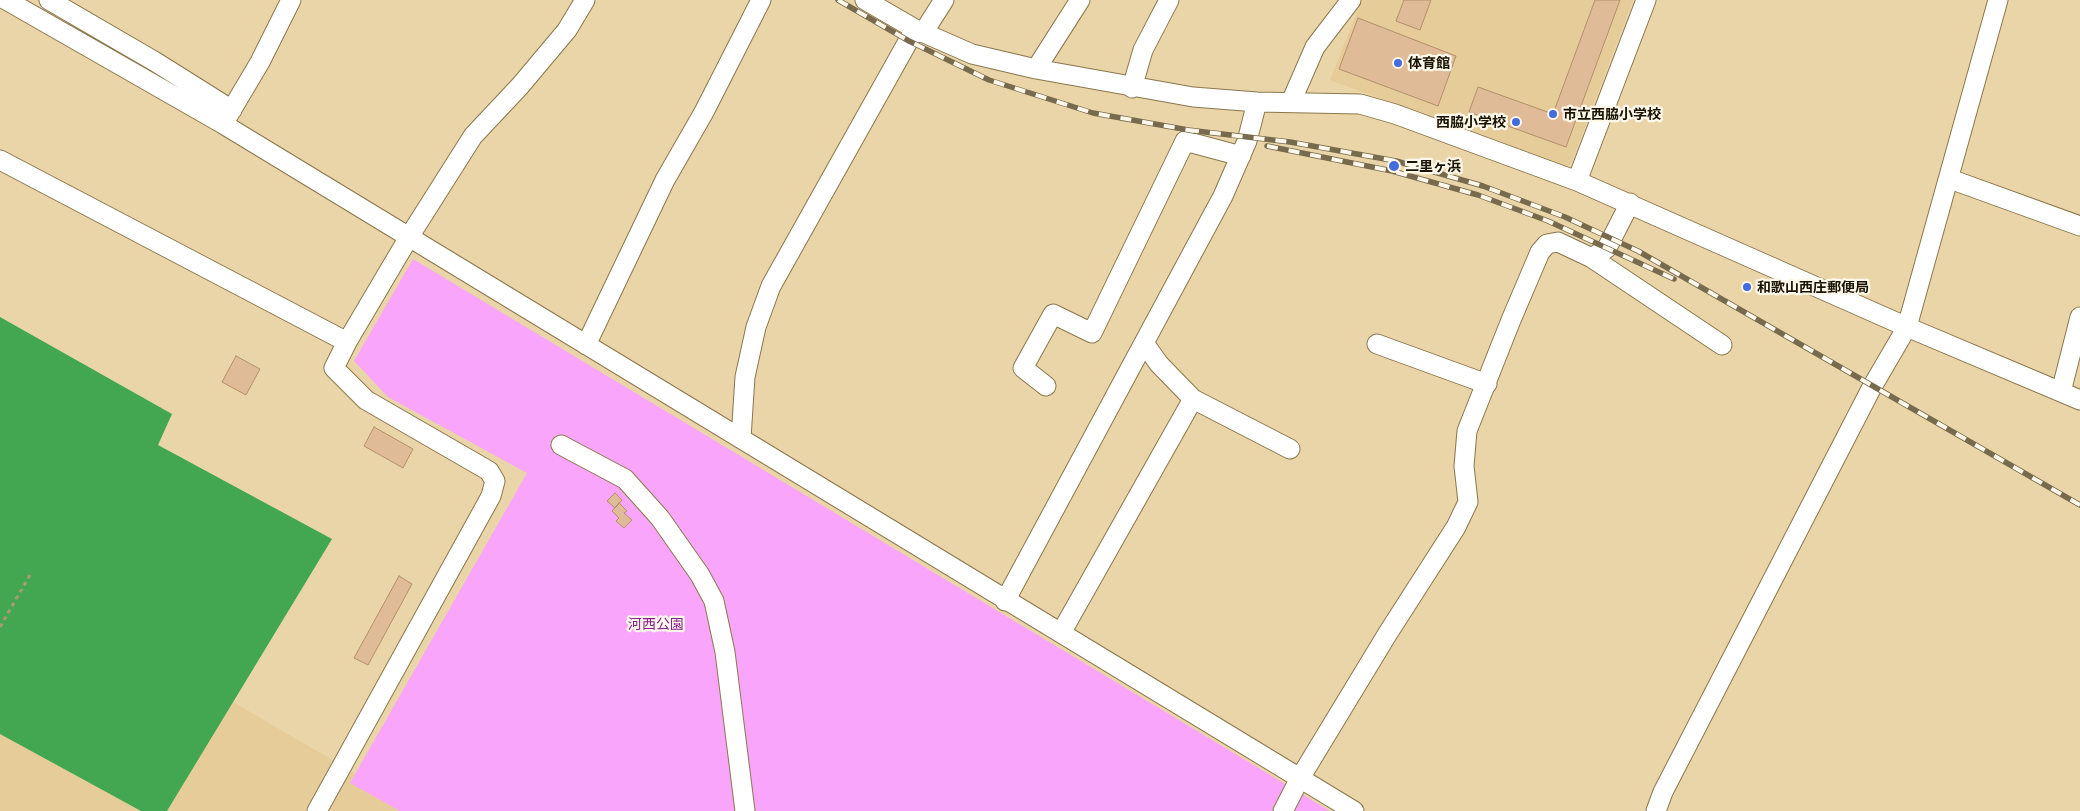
<!DOCTYPE html>
<html>
<head>
<meta charset="utf-8">
<style>
	body { margin:0 }
	canvas { display:block; background:#ead5a8 }
</style>
</head>
<body>
<canvas width="2080" height="811"></canvas>
<script>
const c = document.querySelector('canvas').getContext('2d');
c.lineJoin = 'round';
function fill(path, color) {
  c.fillStyle = color;
  c.fill(path, 'evenodd');
}
function poly(rows) {
  const path = new Path2D();
  for (const r of rows) {
    path.moveTo(r[0], r[1]);
    for (let i = 2; i < r.length; i += 2) path.lineTo(r[i], r[i + 1]);
  }
  return path;
}
function stroke(path, color, width, dash) {
  c.strokeStyle = color;
  c.lineWidth = width;
  c.lineCap = dash ? 'butt' : 'round';
  c.setLineDash(dash || []);
  c.stroke(path);
}
function drawText(font, color, halo, rows, align = 'center') {
  c.font = font + ' Ubuntu,"Noto Sans JP",sans-serif';
  c.lineWidth = 4.5;
  c.setLineDash([]);
  c.textBaseline = 'middle';
  c.strokeStyle = halo;
  c.fillStyle = color;
  for (const [text, x, y, turn = 0] of rows) {
    c.save();
    c.translate(x, y);
    c.rotate((+turn || 0) * Math.PI / 180);
    c.textAlign = isNaN(turn) ? turn : align;
    if (halo) c.strokeText(text, 0, 0);
    c.fillText(text, 0, 0);
    c.restore();
  }
}
const built = poly([
	[1362,0,1633,0,1571,164,1567,167,1330,80],
	[233,702,365,779,419,811,167,811],
	[0,734,141,811,0,811]
]);
const green = poly([
	[413,259,1330,811,400,811,350,783,527,473,388,397,354,361]
]);
const water = poly([
	[0,317,172,414,158,445,332,539,167,811,141,811,0,734]
]);
const building = poly([
	[1404,0,1431,0,1420,30,1396,21,1404,0],
	[1595,0,1620,0,1566,147,1469,112,1478,87,1553,114,1595,0],
	[1358,18,1456,56,1438,106,1339,69,1358,18],
	[236,356,260,369,246,395,222,382,236,356],
	[374,427,413,449,403,468,364,446,374,427],
	[615,493,622,500,615,508,607,501,615,493],
	[619,503,627,511,624,513,632,520,624,528,616,521,619,518,612,511,619,503],
	[399,576,412,584,368,665,354,658,399,576]
]);
const path = poly([
	[0,627,30,575]
]);
const minor = poly([
	[6,0,223,124,1354,811],
	[49,0,154,61,232,110],
	[865,0,915,29,972,54,1036,69,1193,97,1257,102,1360,104,1395,114,1577,181,1907,327,2080,400],
	[923,33,944,0],
	[1036,69,1080,0],
	[1132,88,1143,50,1169,0],
	[1291,102,1315,47,1351,0],
	[225,121,260,62,291,0],
	[0,160,347,342,409,237,473,136,520,86,567,30,585,0],
	[1950,179,2080,226],
	[1577,181,1646,0],
	[1592,258,1607,248,1630,203],
	[1144,343,1159,364,1193,399,1290,449],
	[1377,344,1487,384],
	[586,345,665,180,704,112,761,0],
	[1046,386,1023,368,1053,314,1092,333,1185,141,1241,156],
	[2061,392,2080,317],
	[741,438,745,377,756,327,771,286,915,29],
	[561,445,625,479,660,518,700,575,714,601,725,652,745,811],
	[1005,601,1223,196,1247,141,1257,102],
	[1061,633,1193,399],
	[317,811,491,496,495,481,489,471,366,400,334,368,347,342],
	[1283,811,1300,778,1388,633,1456,527,1468,502,1464,466,1467,431,1511,320,1540,252,1547,244,1558,242,1592,258,1722,345],
	[1656,811,1663,792,1872,387,1907,327,1998,0]
]);
const rail = poly([
	[838,0,909,41,989,80,1093,113,1194,131],
	[1188,130,1290,142,1396,161,1483,186,1565,217,1638,251,2080,505],
	[1267,146,1392,171,1478,195,1548,221,1674,279]
]);
const markers = [
	[1398,63,5,"#436cde"],
	[1553,114,5,"#436cde"],
	[1516,122,5,"#436cde"],
	[1394,166,6,"#436cde"],
	[1747,287,5,"#436cde"]
];
const poiNames = [
	["体育館",1408,63],
	["市立西脇小学校",1563,114],
	["西脇小学校",1506,122,"right"],
	["二里ヶ浜",1405,166],
	["和歌山西庄郵便局",1757,287]
];
const parkNames = [
	["河西公園",656,624]
];
fill(built, '#e5cc98');
fill(green, '#f9a5fc');
fill(water, '#42a750');
fill(building, '#dfbb97');
stroke(building, '#b3906d', 1);
stroke(minor, '#8a774c', 21);
stroke(path, '#a99975', 3, [4, 4]);
stroke(minor, '#fff', 19);
stroke(rail, '#776a4d', 5.5);
stroke(rail, '#fef8ea', 4, [11]);
for (const [x, y, r, color] of markers) {
  const dot = new Path2D();
  dot.arc(x, y, r, 0, 2 * Math.PI);
  c.fillStyle = color;
  c.fill(dot);
  stroke(dot, '#fef8ea', 2);
}
drawText('bold 14px', '#1a1303', '#fef8ea', poiNames, 'left');
drawText('14px', '#871e8d', '#fef8ea', parkNames);
</script>
</body>
</html>
